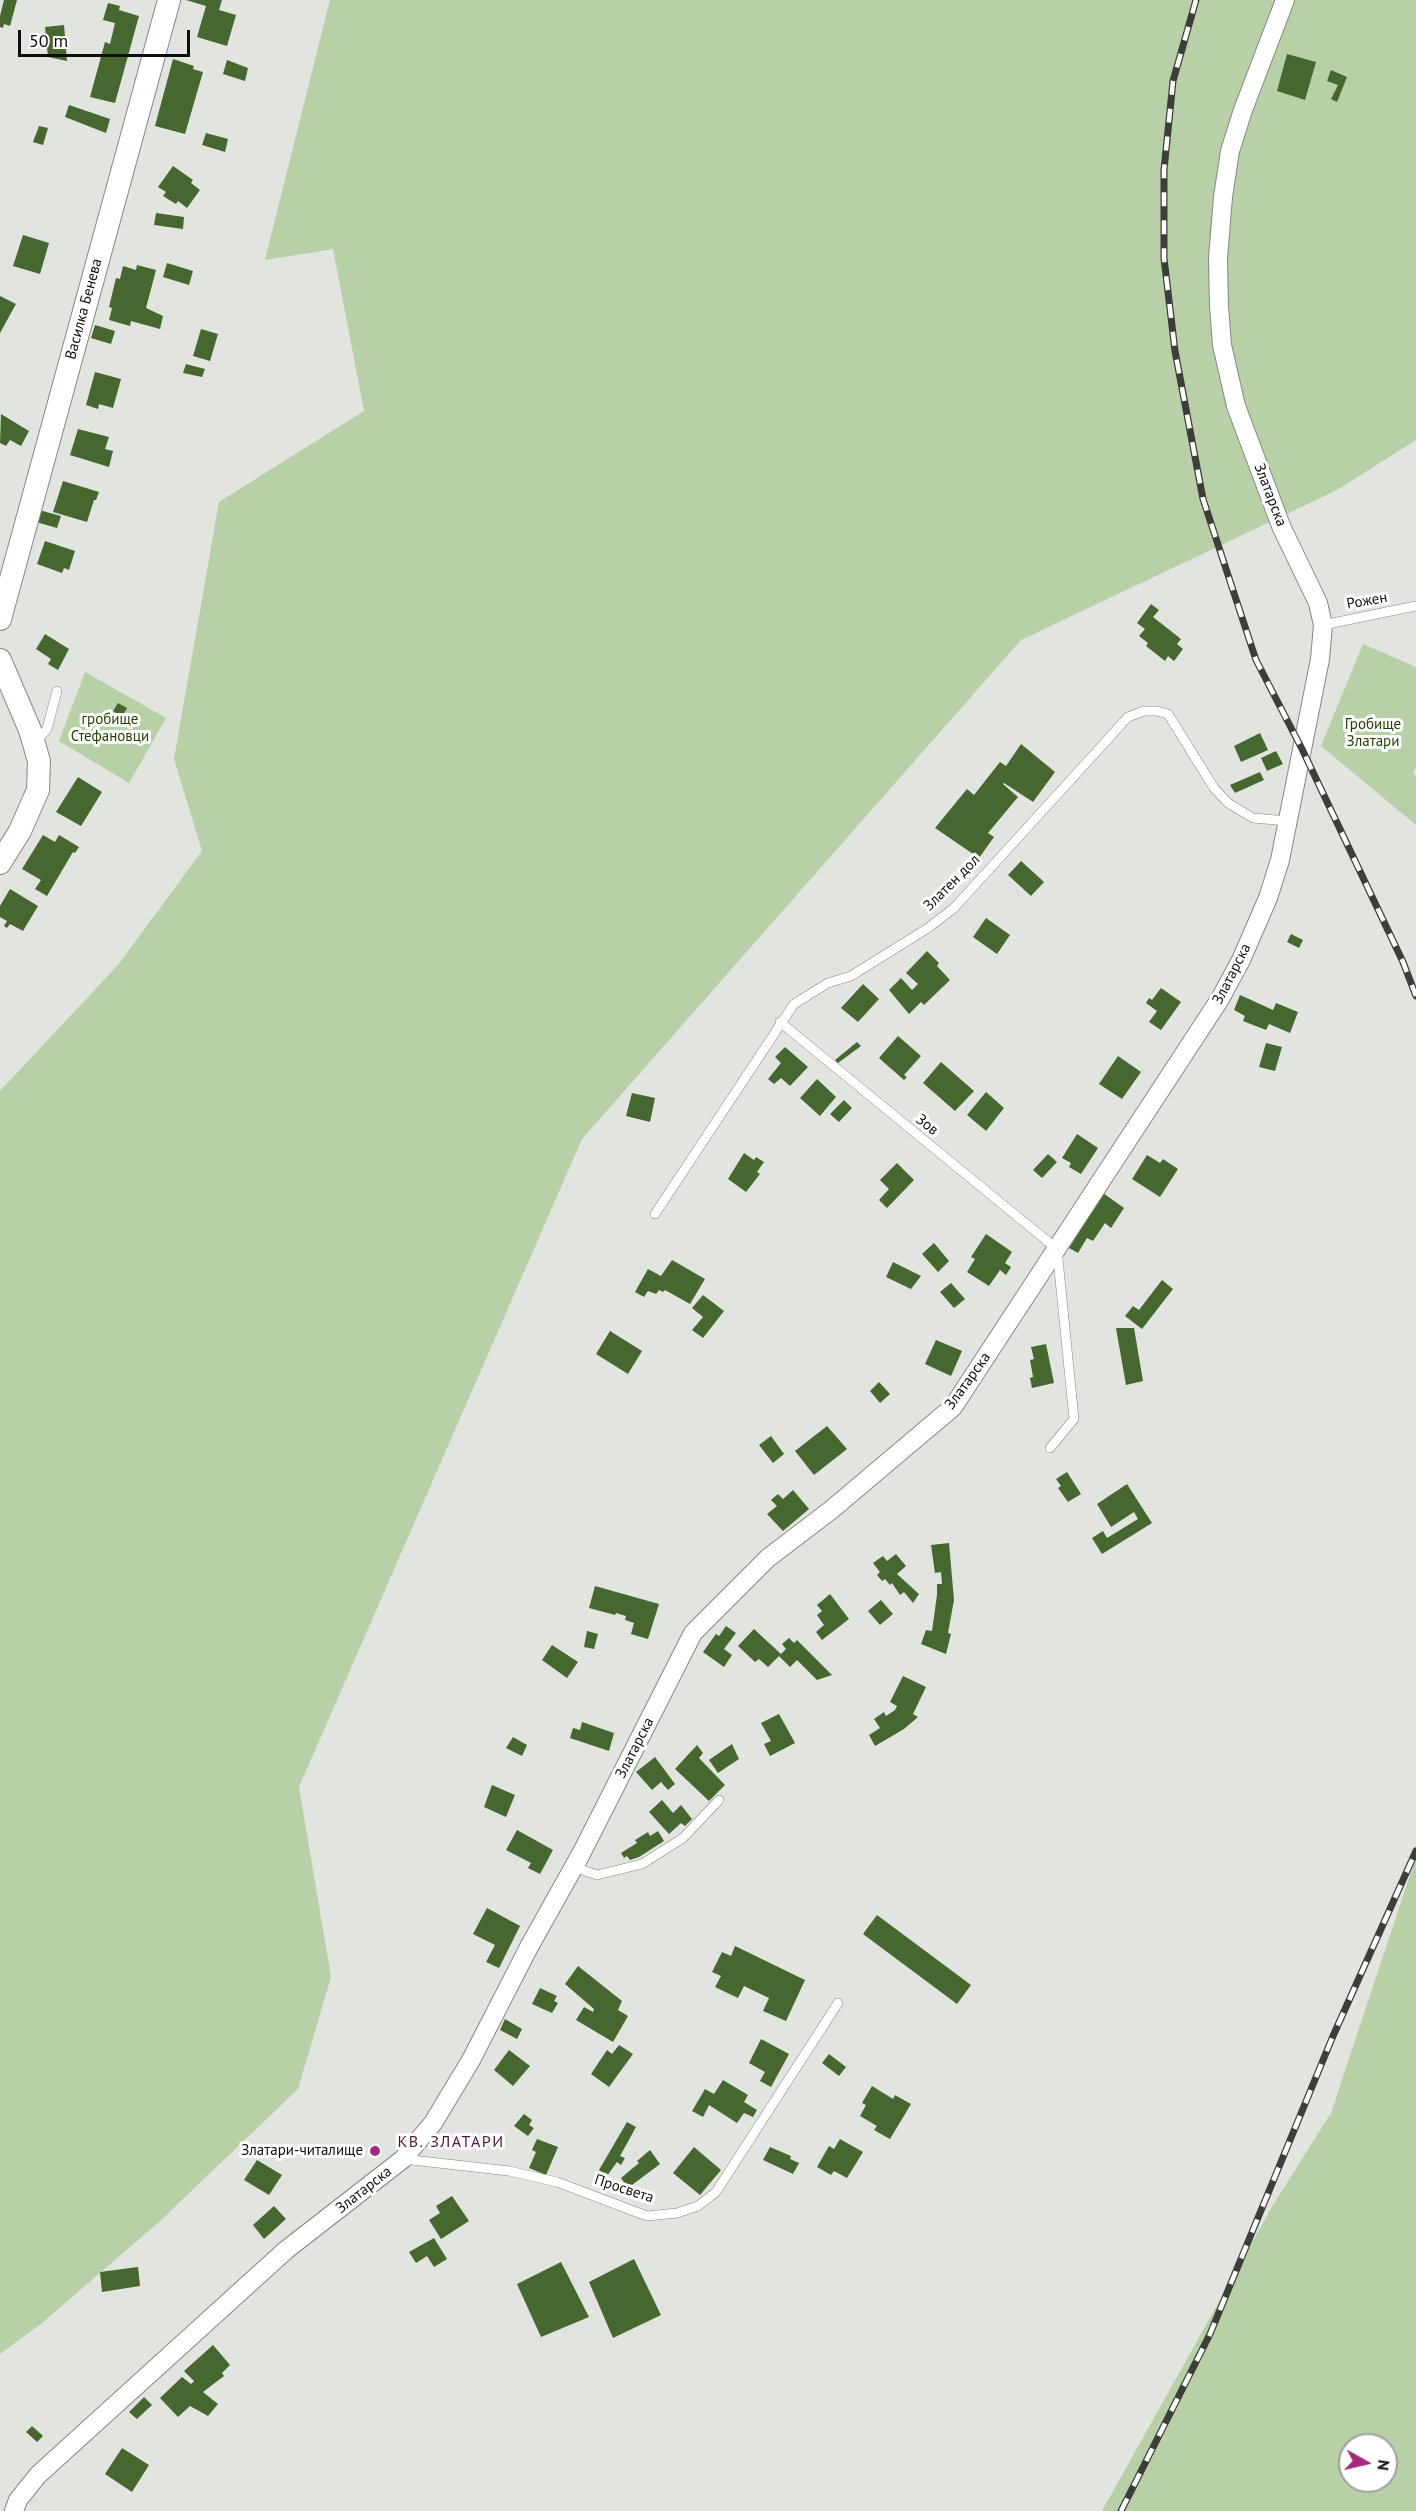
<!DOCTYPE html>
<html>
<head>
<meta charset="utf-8">
<style>
	body { margin:0 }
	#map { position:relative; width:1416px; height:2511px; overflow:hidden; background:#e1e4df; font-family:"PT Sans",sans-serif }
	canvas { display:block }
	.north { position:absolute; left:1338px; top:2433px; width:60px; height:60px; box-sizing:border-box; background:#fff; border:2px solid #9e9f9e; border-radius:50%; rotate:98deg; font-size:16px; font-weight:700; line-height:24px; text-align:center; color:#0d0e0d }
	.north::after { content:''; display:block; margin:auto; width:21px; height:27px; background:#a5297d; clip-path:polygon(50% 0,100% 100%,50% 72%,0 100%) }
	.scale { position:absolute; left:18px; top:30px; width:172px; height:27px; box-sizing:border-box; border:3px solid #0d0e0d; border-top:0; padding-left:8px; font-size:18px; line-height:21px; white-space:nowrap; color:#0d0e0d; -webkit-text-stroke:4px #fff; paint-order:stroke }
</style>
</head>
<body>
<div id="map">
<canvas width="1416" height="2511"></canvas>
<div class="north">N</div>
<div class="scale">50 m</div>
</div>
<script>
const c = document.querySelector('canvas').getContext('2d');
c.lineJoin = 'round';
function fill(path, color) {
  c.fillStyle = color;
  c.fill(path, 'evenodd');
}
function poly(rows) {
  const path = new Path2D();
  for (const r of rows) {
    path.moveTo(r[0], r[1]);
    for (let i = 2; i < r.length; i += 2) path.lineTo(r[i], r[i + 1]);
  }
  return path;
}
function stroke(path, color, width, dash) {
  c.strokeStyle = color;
  c.lineWidth = width;
  c.lineCap = dash ? 'butt' : 'round';
  c.setLineDash(dash || []);
  c.stroke(path);
}
function drawText(font, color, halo, rows, align = 'center') {
  c.font = font + ' "PT Sans",sans-serif';
  c.lineWidth = 6;
  c.setLineDash([]);
  c.textBaseline = 'middle';
  c.strokeStyle = halo;
  c.fillStyle = color;
  for (const [text, x, y, turn = 0] of rows) {
    c.save();
    c.translate(x, y);
    c.rotate((+turn || 0) * Math.PI / 180);
    c.textAlign = isNaN(turn) ? turn : align;
    if (halo) c.strokeText(text, 0, 0);
    c.fillText(text, 0, 0);
    c.restore();
  }
}
const green = poly([
	[330,0,1416,0,1416,440,1337,490,1021,640,582,1139,299,1787,331,1977,298,2089,159,2222,42,2323,0,2354,0,1091,118,965,202,851,174,759,219,502,364,411,333,249,265,260],
	[1363,644,1416,667,1416,768,1413,773,1416,776,1416,825,1321,746],
	[85,672,166,718,129,783,59,741],
	[1416,1857,1416,2511,1102,2511,1273,2205,1331,2113],
	[1350,2445,1386,2445,1386,2481,1350,2481]
]);
const building = poly([
	[4,0,17,0,10,26,4,24,3,28,0,27,0,16],
	[186,0,222,0,219,10,236,15,227,46,197,37,206,6],
	[108,3,120,6,119,10,139,16,115,103,90,97,105,42,110,44,115,23,103,20],
	[64,25,67,61,48,57,45,27],
	[1287,54,1316,62,1305,100,1277,91],
	[173,59,194,66,193,69,203,72,185,134,155,126],
	[227,60,248,68,245,81,223,74],
	[1331,70,1347,77,1337,102,1331,99,1338,85,1327,81],
	[69,105,110,119,106,133,65,117],
	[39,126,48,128,43,145,33,142],
	[206,133,228,139,225,152,202,145],
	[173,166,193,180,191,183,200,190,187,208,178,201,176,204,163,196,166,192,158,187],
	[156,213,184,217,183,229,154,225],
	[23,235,49,243,40,274,13,266],
	[167,263,193,271,189,285,163,277],
	[137,265,156,270,146,308,163,316,160,329,131,321,130,326,109,320,112,308,109,307,116,278,120,279,123,266,136,270],
	[0,296,16,304,0,333],
	[95,325,115,331,111,344,91,338],
	[201,329,218,334,210,361,193,356],
	[186,364,205,369,202,377,183,373],
	[95,372,121,379,113,408,99,404,98,409,86,405],
	[1,414,29,431,21,446,10,440,6,446,0,443],
	[78,429,109,437,105,449,113,451,109,467,70,455],
	[63,481,99,492,96,500,94,500,87,522,53,512],
	[39,510,61,516,57,528,36,522],
	[45,541,75,551,69,570,64,568,62,573,37,564],
	[1151,604,1159,610,1153,617,1181,639,1177,644,1183,649,1174,661,1168,656,1165,661,1146,646,1148,643,1139,636,1145,629,1137,623],
	[45,634,69,649,58,670,48,664,51,659,36,649],
	[118,703,127,708,122,717,113,711],
	[1260,733,1268,750,1241,762,1234,746],
	[1021,744,1055,772,1033,802,1004,783,1003,784,1018,797,988,833,994,837,979,858,935,828,967,789,974,795,1000,762,1006,766],
	[1276,751,1283,764,1267,771,1261,758],
	[1260,772,1264,780,1235,793,1230,785],
	[78,777,102,792,81,826,56,812],
	[43,835,55,842,59,835,79,847,75,853,73,852,47,896,35,889,41,880,22,869],
	[1021,861,1044,882,1031,896,1008,875],
	[10,889,38,906,23,931,10,924,7,928,4,926,7,921,0,917,0,906],
	[986,918,1010,935,997,954,973,937],
	[1291,934,1303,940,1299,948,1287,942],
	[927,951,939,963,937,966,950,980,924,1005,921,1002,909,1014,889,990,901,978,912,990,918,984,906,973],
	[863,984,879,999,858,1022,841,1008],
	[1161,988,1181,1002,1161,1030,1149,1022,1157,1011,1146,1003,1149,998,1152,1000],
	[1240,995,1273,1010,1276,1003,1298,1012,1290,1033,1269,1024,1266,1030,1243,1021,1245,1016,1234,1010],
	[898,1036,921,1056,904,1075,907,1077,904,1080,879,1058],
	[857,1042,861,1046,838,1063,835,1060],
	[1266,1043,1282,1047,1275,1071,1259,1067],
	[785,1047,808,1067,790,1086,781,1078,774,1084,768,1079,781,1063,775,1057],
	[1118,1056,1141,1072,1122,1099,1099,1084],
	[941,1062,974,1091,955,1111,923,1083],
	[817,1079,836,1097,820,1116,800,1098],
	[986,1092,1004,1108,986,1131,967,1115],
	[632,1093,655,1098,650,1122,626,1116],
	[844,1100,852,1108,839,1122,830,1114],
	[1077,1134,1098,1148,1081,1174,1069,1167,1071,1163,1062,1158],
	[744,1153,754,1160,756,1157,764,1162,757,1172,760,1174,746,1192,728,1179],
	[1048,1154,1057,1162,1042,1178,1033,1170],
	[1147,1155,1160,1163,1163,1159,1178,1169,1160,1197,1132,1179],
	[897,1163,914,1180,887,1208,879,1200,889,1189,880,1180],
	[1103,1193,1124,1208,1111,1228,1105,1223,1093,1241,1087,1238,1078,1253,1069,1248],
	[986,1234,1012,1252,1005,1263,1011,1267,1006,1275,1000,1270,989,1286,967,1272,975,1259,971,1257],
	[934,1243,949,1261,938,1272,922,1254],
	[672,1260,705,1279,690,1304,665,1290,663,1292,659,1290,656,1294,648,1291,644,1297,635,1292,648,1269,661,1276],
	[893,1262,921,1276,911,1289,886,1277],
	[1162,1280,1173,1289,1142,1329,1125,1316,1133,1306,1139,1310],
	[951,1283,965,1299,954,1308,940,1292],
	[703,1295,724,1311,703,1338,692,1330,703,1317,692,1308],
	[1116,1328,1134,1328,1143,1381,1126,1385],
	[610,1331,642,1351,628,1374,596,1354],
	[936,1340,962,1351,951,1376,925,1364],
	[1046,1344,1054,1383,1032,1388,1030,1378,1033,1377,1030,1360,1034,1359,1031,1347],
	[879,1382,890,1394,880,1403,870,1391],
	[827,1426,847,1449,814,1475,795,1451],
	[771,1436,784,1454,773,1463,759,1445],
	[1067,1472,1081,1494,1068,1502,1058,1488,1061,1486,1056,1479],
	[1127,1484,1152,1523,1102,1554,1092,1538,1103,1531,1107,1538,1138,1519,1134,1512,1111,1527,1097,1504],
	[793,1490,809,1509,783,1531,767,1514,777,1506,771,1500,778,1494,783,1499],
	[949,1543,954,1600,948,1633,951,1634,946,1654,921,1644,926,1630,932,1631,937,1595,937,1584,942,1584,941,1572,935,1573,931,1545],
	[896,1554,906,1566,897,1574,919,1594,913,1603,904,1592,900,1595,892,1583,890,1585,885,1579,882,1581,877,1575,880,1572,873,1563,883,1556,887,1561],
	[595,1586,659,1604,648,1639,631,1634,634,1623,625,1620,626,1616,616,1613,615,1615,589,1608],
	[830,1594,849,1619,822,1640,816,1632,824,1625,817,1615,822,1611,817,1605],
	[881,1600,893,1614,880,1625,868,1611],
	[726,1626,736,1633,724,1649,732,1655,724,1667,703,1652,716,1634,719,1636],
	[754,1629,781,1654,786,1649,782,1644,789,1638,794,1643,797,1640,832,1675,817,1680,797,1660,790,1667,779,1656,768,1667,759,1659,755,1662,738,1646],
	[587,1631,598,1634,594,1649,584,1647],
	[552,1645,578,1662,567,1678,542,1660],
	[903,1676,926,1687,913,1714,918,1717,904,1729,875,1746,869,1735,880,1728,874,1719,884,1712,886,1716,895,1710,897,1706,890,1702],
	[779,1714,795,1743,770,1756,764,1744,771,1741,761,1723],
	[582,1722,614,1733,609,1751,570,1738,573,1728,580,1730],
	[513,1737,527,1745,522,1756,506,1748],
	[732,1744,739,1759,718,1773,709,1760],
	[697,1745,703,1753,699,1758,725,1785,709,1801,675,1769],
	[655,1757,675,1784,668,1790,661,1782,652,1790,636,1772],
	[492,1785,515,1795,506,1817,484,1807],
	[662,1800,673,1813,681,1805,692,1819,685,1826,681,1823,669,1834,649,1812],
	[517,1830,553,1850,540,1874,528,1868,531,1863,506,1850],
	[658,1831,664,1841,639,1857,630,1860,627,1856,624,1858,621,1853,637,1843,635,1840,648,1832,650,1836],
	[487,1908,520,1926,499,1968,486,1962,495,1945,473,1934],
	[877,1915,971,1985,957,2004,863,1934],
	[735,1946,805,1980,786,2021,763,2011,769,1998,744,1986,738,1998,715,1987,721,1976,712,1972,722,1952,731,1956],
	[578,1966,622,2001,618,2010,628,2016,613,2042,576,2020,584,2007,593,2012,594,2009,565,1984],
	[540,1988,557,1996,554,2001,558,2003,552,2013,532,2004],
	[505,2019,522,2029,517,2039,500,2030],
	[761,2039,789,2054,771,2087,760,2081,765,2072,749,2063],
	[619,2045,633,2054,609,2087,591,2074,607,2050,612,2054],
	[509,2050,530,2066,513,2086,494,2070],
	[829,2054,846,2067,839,2076,822,2063],
	[723,2080,748,2095,744,2102,757,2110,753,2117,744,2113,737,2123,709,2105,703,2117,692,2111,705,2089,714,2094],
	[872,2086,893,2099,895,2095,911,2104,890,2139,874,2130,877,2126,860,2116,866,2105,862,2103],
	[524,2114,532,2120,529,2125,534,2128,528,2136,514,2126],
	[627,2122,636,2127,620,2156,625,2158,621,2165,617,2162,607,2176,599,2170],
	[537,2139,558,2147,546,2175,529,2168,536,2152,532,2150],
	[840,2139,863,2152,847,2178,834,2171,831,2175,817,2167,829,2146,834,2149],
	[694,2147,721,2170,700,2195,673,2173],
	[770,2147,791,2156,790,2159,799,2163,793,2174,763,2160],
	[650,2150,660,2164,628,2188,621,2178,639,2163,637,2161],
	[257,2160,282,2175,269,2195,244,2180],
	[452,2196,469,2221,441,2239,429,2220,440,2213,436,2206],
	[274,2206,286,2219,264,2239,253,2225],
	[434,2238,447,2259,434,2267,427,2256,416,2263,409,2252],
	[634,2259,661,2315,613,2338,589,2282],
	[561,2262,589,2317,541,2337,517,2284],
	[138,2267,140,2286,102,2292,100,2272],
	[213,2345,230,2365,222,2373,224,2376,203,2392,218,2404,208,2416,190,2406,178,2417,160,2398,182,2377,191,2384,194,2381,184,2371],
	[144,2397,152,2405,137,2419,129,2412],
	[32,2426,43,2436,37,2442,26,2432],
	[122,2448,149,2465,132,2492,105,2474]
]);
const service = poly([
	[1323,625,1416,606],
	[35,743,47,729,57,691],
	[780,1022,1057,1249,1074,1419,1050,1448],
	[655,1214,794,1004,828,983,851,976,928,928,954,908,1128,717,1144,711,1157,711,1168,714,1214,788,1228,803,1253,818,1288,821],
	[574,1867,597,1875,642,1864,683,1838,719,1800],
	[403,2159,509,2171,557,2182,647,2216,677,2213,698,2206,716,2192,838,2003]
]);
const minor = poly([
	[14,2511,18,2500,38,2475,286,2250,403,2159,433,2123,471,2060,529,1947,581,1854,693,1633,768,1558,831,1510,953,1407,1220,999,1241,960,1268,898,1280,860,1320,659,1323,625,1318,603,1281,526,1236,406,1222,345,1219,307,1218,258,1223,197,1230,151,1243,110,1285,0]
]);
const tertiary = poly([
	[0,619,169,0],
	[0,660,30,730,39,761,38,790,20,831,0,863]
]);
const rail = poly([
	[1196,0,1173,81,1164,170,1164,258,1175,351,1203,499,1256,660,1302,749,1403,962,1416,996],
	[1121,2511,1210,2334,1333,2036,1416,1851]
]);
const markers = [
	[375,2151,6,"#a5297d"]
];
const streetNames = [
	["Василка Бенева",84,309,-75],
	["Златарска",1270,495,69],
	["Рожен",1367,601,-10],
	["Златен дол",952,883,-45],
	["Златарска",1232,974,-63],
	["Зов",927,1125,39],
	["Златарска",968,1381,-54],
	["Златарска",635,1748,-63],
	["Просвета",624,2189,18],
	["Златарска",364,2190,-38]
];
const parkNames = [
	["гробище",110,720],
	["Стефановци",110,737],
	["Гробище",1373,725],
	["Златари",1373,742]
];
const poiNames = [
	["Златари-читалище",363,2151]
];
const neighbourhoodNames = [
	["КВ. ЗЛАТАРИ",451,2142]
];
fill(green, '#b7d0a8');
fill(building, '#476731');
stroke(service, '#858883', 10);
stroke(minor, '#858883', 20);
stroke(tertiary, '#858883', 24);
stroke(service, '#fff', 9);
stroke(minor, '#fff', 18);
stroke(tertiary, '#fff', 22);
stroke(rail, '#3d3e3c', 7);
stroke(rail, '#fff', 4.5, [14]);
for (const [x, y, r, color] of markers) {
  const dot = new Path2D();
  dot.arc(x, y, r, 0, 2 * Math.PI);
  c.fillStyle = color;
  c.fill(dot);
  stroke(dot, '#fff', 2);
}
drawText('15px', '#0d0e0d', '#fff', streetNames);
drawText('15px', '#1f3f00', '#fff', parkNames);
drawText('15px', '#0d0e0d', '#fff', poiNames, 'right');
c.letterSpacing = '1.5px';
drawText('16px', '#52173e', '#fff', neighbourhoodNames);
c.letterSpacing = '0px';
</script>
</body>
</html>
